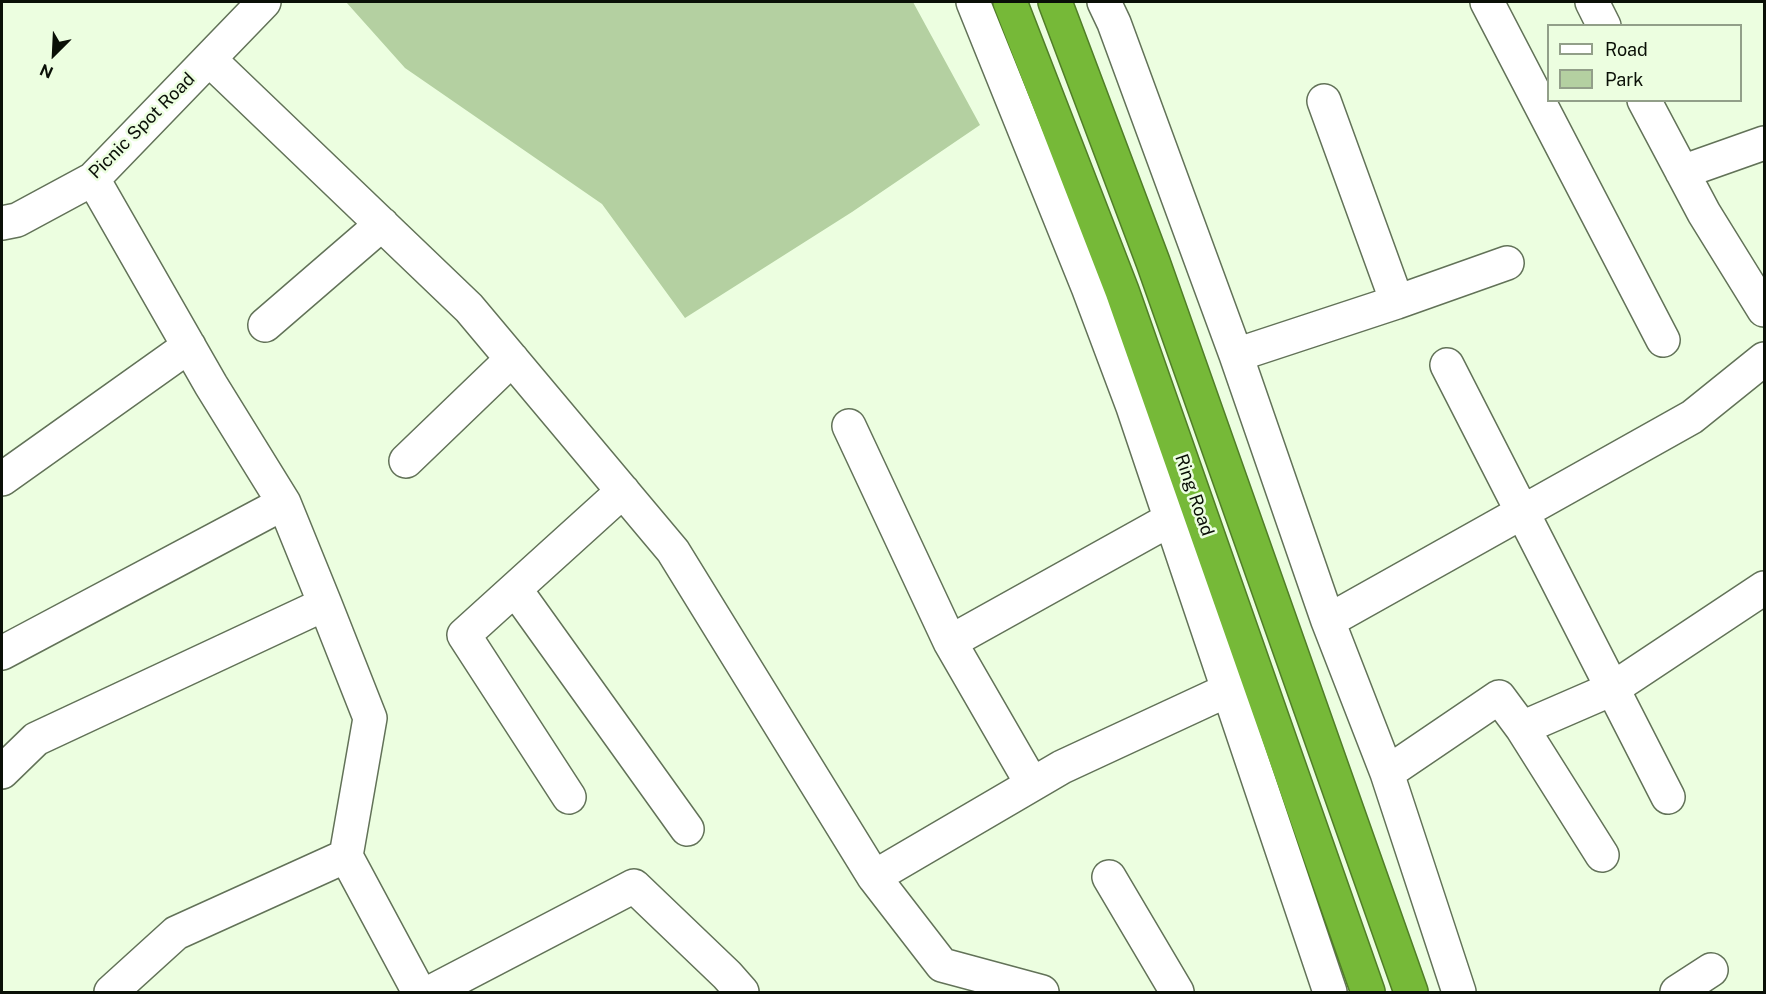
<!DOCTYPE html>
<html>
<head>
<meta charset="utf-8">
<style>
	body { margin:0 }
	#map { position:relative; width:1766px; height:994px; overflow:hidden; background:#ecfee0; font-family:"Public Sans",sans-serif }
	canvas { display:block }
	.frame { position:absolute; inset:0; border:3px solid #0a1007; pointer-events:none }
	.legend { position:absolute; left:1547px; top:24px; width:195px; height:78px; box-sizing:border-box; background:#ecfee0; border:2px solid #929f89; margin:0; padding:8px 10px; list-style:none; font-size:18px; color:#0a1007 }
	.legend li { display:flex; align-items:center; gap:12px; height:30px }
	.legend b { width:30px; border:2px solid #929f89 }
	.north { position:absolute; left:24px; top:24px; width:60px; height:60px; -webkit-text-stroke:4px #ecfee0; paint-order:stroke; rotate:204deg; font-size:16px; font-weight:700; line-height:24px; text-align:center; color:#0a1007 }
	.north::after { content:''; display:block; margin:auto; width:21px; height:27px; background:#0a1007; clip-path:polygon(50% 0,100% 100%,50% 72%,0 100%) }
</style>
</head>
<body>
<div id="map">
<canvas width="1766" height="994"></canvas>
<div class="frame"></div>
<ul class="legend">
<li><b style="height:8px;background:#fff"></b>Road</li>
<li><b style="height:16px;background:#b4d0a1"></b>Park</li>
</ul>
<div class="north">N</div>
</div>
<script>
const c = document.querySelector('canvas').getContext('2d');
c.lineJoin = 'round';
function fill(path, color) {
  c.fillStyle = color;
  c.fill(path, 'evenodd');
}
function poly(rows) {
  const path = new Path2D();
  for (const r of rows) {
    path.moveTo(r[0], r[1]);
    for (let i = 2; i < r.length; i += 2) path.lineTo(r[i], r[i + 1]);
  }
  return path;
}
function stroke(path, color, width, dash) {
  c.strokeStyle = color;
  c.lineWidth = width;
  c.lineCap = dash ? 'butt' : 'round';
  c.setLineDash(dash || []);
  c.stroke(path);
}
function drawText(font, color, halo, rows, align = 'center') {
  c.font = font + ' "Public Sans",sans-serif';
  c.lineWidth = 5;
  c.setLineDash([]);
  c.textBaseline = 'middle';
  c.strokeStyle = halo;
  c.fillStyle = color;
  for (const [text, x, y, turn = 0] of rows) {
    c.save();
    c.translate(x, y);
    c.rotate((+turn || 0) * Math.PI / 180);
    c.textAlign = isNaN(turn) ? turn : align;
    if (halo) c.strokeText(text, 0, 0);
    c.fillText(text, 0, 0);
    c.restore();
  }
}
const green = poly([
	[346,2,913,2,980,125,852,212,685,318,602,204,405,68]
]);
const minor = poly([
	[973,2,1088,287,1133,407,1330,992],
	[1104,2,1114,23,1236,355,1328,621,1387,773,1459,992],
	[1487,2,1663,340],
	[1592,2,1604,26],
	[209,59,469,308,673,551,874,877,1062,767,1228,690],
	[1644,100,1704,213,1764,310],
	[1324,101,1397,302],
	[1682,172,1764,143],
	[93,179,211,385,284,503,325,604,370,718,346,856,176,933,111,992],
	[2,223,17,220,93,179,264,2],
	[265,325,382,224],
	[1236,355,1397,302,1507,263],
	[1447,365,1668,797],
	[849,426,950,642,1032,784],
	[406,461,512,359],
	[2,479,189,346],
	[515,589,687,829],
	[1328,621,1692,417,1764,359],
	[950,642,1171,519],
	[2,653,284,503],
	[1522,728,1612,689,1764,588],
	[2,772,36,739,325,604],
	[1387,773,1499,697,1522,728,1602,855],
	[569,797,464,635,623,491],
	[346,856,419,992],
	[874,877,942,965,1042,992],
	[1109,877,1177,992],
	[431,992,634,886,727,975,742,992],
	[1677,992,1711,970]
]);
const highway = poly([
	[1010,2,1122,291,1368,992],
	[1055,2,1153,262,1411,992]
]);
const streetNames = [
	["Picnic Spot Road",142,126,-45],
	["Ring Road",1194,495,71]
];
fill(green, '#b4d0a1');
stroke(minor, '#627258', 36);
stroke(highway, '#507e27', 36);
stroke(minor, '#fff', 33);
stroke(highway, '#76b938', 33);
drawText('18px', '#0a1007', '#ecfee0', streetNames);
</script>
</body>
</html>
